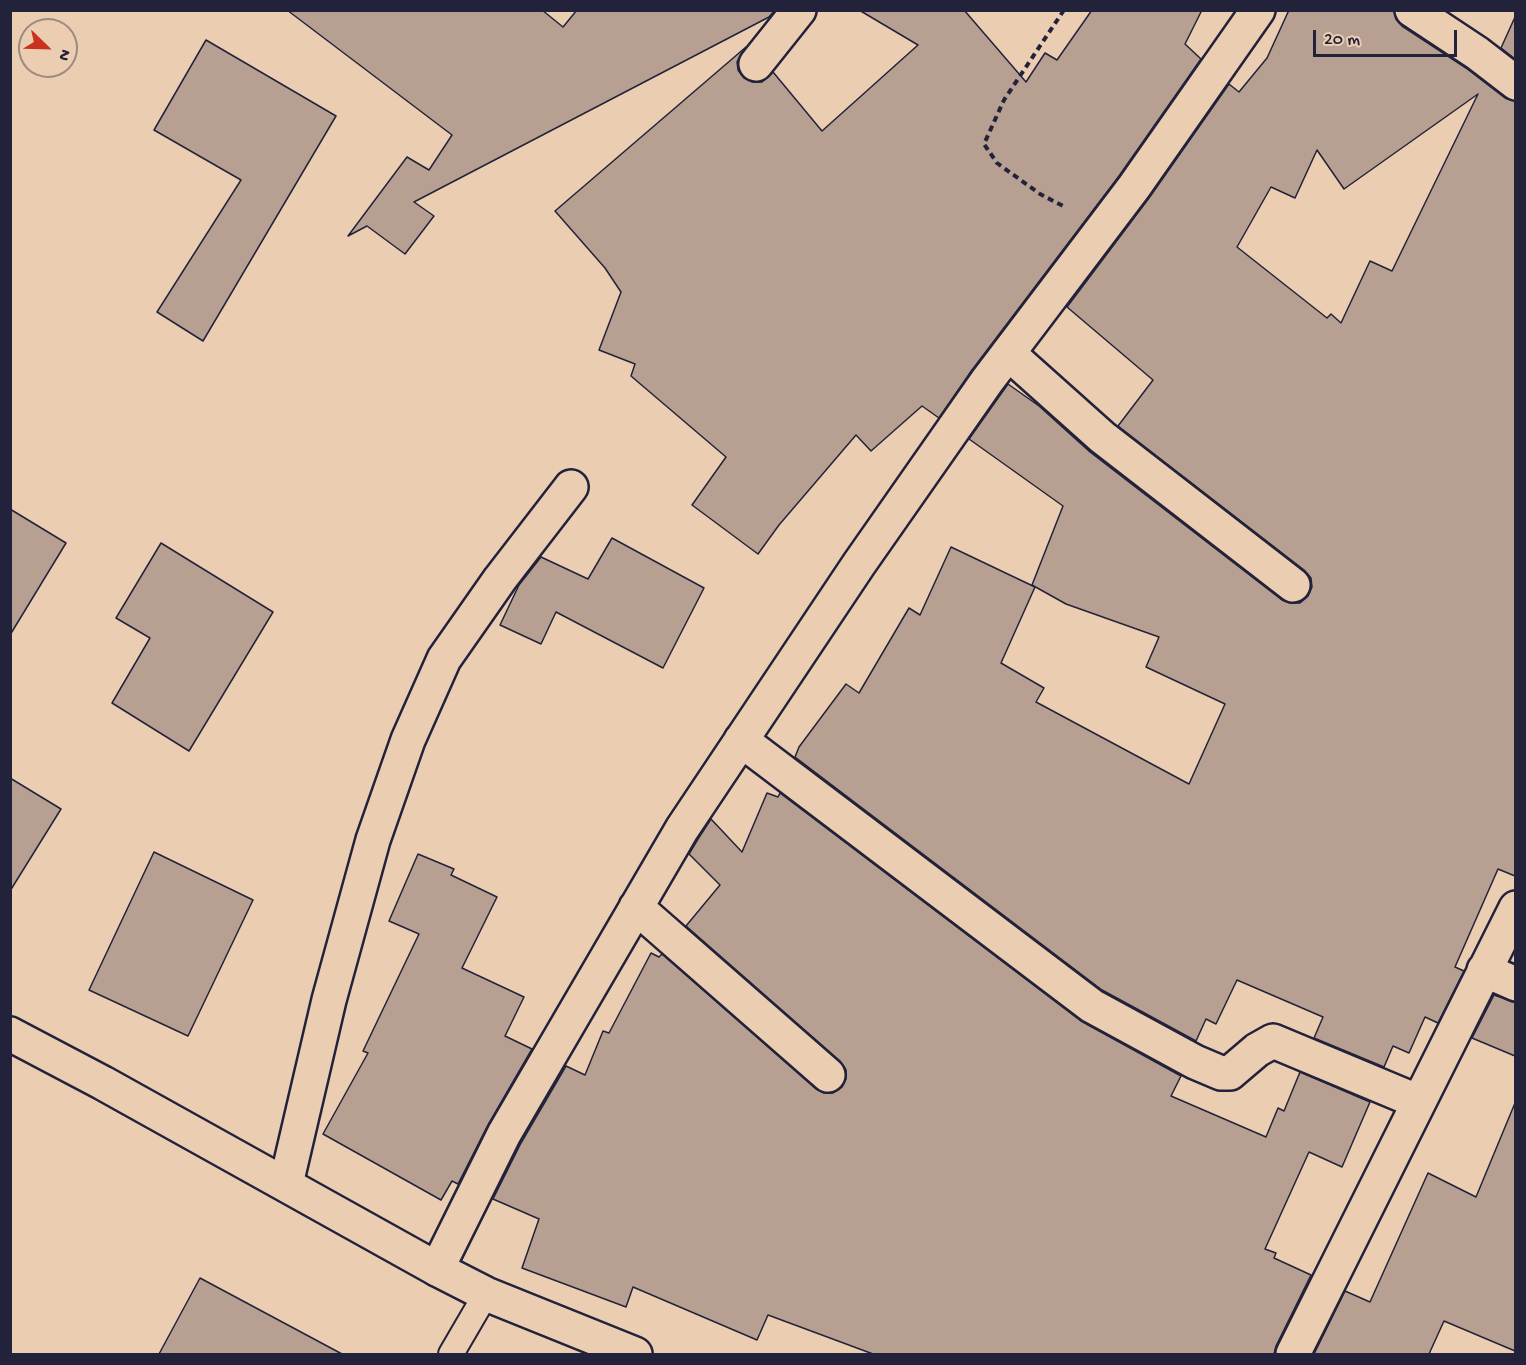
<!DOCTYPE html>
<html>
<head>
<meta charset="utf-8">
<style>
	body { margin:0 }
	#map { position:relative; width:1526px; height:1365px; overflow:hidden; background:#ebcdb1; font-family:"Gochi Hand",sans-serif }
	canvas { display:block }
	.frame { position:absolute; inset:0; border:12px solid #22223b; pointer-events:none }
	.north { position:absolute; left:18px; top:18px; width:60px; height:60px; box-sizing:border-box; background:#ebcdb1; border:2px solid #9b8982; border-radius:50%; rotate:113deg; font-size:16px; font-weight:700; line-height:24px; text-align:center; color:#22223b }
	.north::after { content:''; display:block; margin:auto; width:21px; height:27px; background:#c8321e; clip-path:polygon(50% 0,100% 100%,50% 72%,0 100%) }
	.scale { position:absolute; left:1313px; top:30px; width:144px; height:27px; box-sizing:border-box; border:3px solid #22223b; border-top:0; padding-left:8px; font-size:18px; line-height:21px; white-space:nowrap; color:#22223b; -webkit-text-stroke:4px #ebcdb1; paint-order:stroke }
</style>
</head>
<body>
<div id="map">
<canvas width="1526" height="1365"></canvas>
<div class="frame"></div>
<div class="north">N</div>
<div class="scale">20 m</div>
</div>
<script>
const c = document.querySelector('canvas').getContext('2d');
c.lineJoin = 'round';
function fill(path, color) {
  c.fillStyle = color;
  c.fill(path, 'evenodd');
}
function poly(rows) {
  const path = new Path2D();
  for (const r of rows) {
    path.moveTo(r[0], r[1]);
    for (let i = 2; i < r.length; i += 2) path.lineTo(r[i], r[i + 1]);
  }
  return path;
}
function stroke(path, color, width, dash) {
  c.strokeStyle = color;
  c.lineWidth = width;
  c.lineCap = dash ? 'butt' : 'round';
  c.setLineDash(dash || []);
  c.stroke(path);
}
const building = poly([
	[287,10,542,10,563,27,577,10,775,10,769,17,414,202,434,216,405,254,367,226,348,236,407,157,429,170,452,135,287,10],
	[859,10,964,10,1026,82,1045,53,1057,60,1092,10,1202,10,1185,44,1201,59,1119,176,972,370,939,418,922,406,871,451,856,435,779,525,758,554,692,505,726,457,631,376,635,364,599,350,621,292,605,268,555,211,746,47,737,62,738,70,744,78,753,82,762,82,773,72,822,131,918,45,859,10],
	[1289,10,1394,10,1396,19,1402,26,1466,68,1505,98,1515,101,1515,876,1498,869,1455,967,1464,971,1438,1023,1425,1017,1409,1053,1393,1046,1384,1067,1314,1038,1323,1017,1237,980,1216,1024,1206,1019,1196,1041,1102,990,795,757,799,747,846,684,859,693,909,608,920,615,951,547,1035,587,1001,663,1044,688,1036,702,1189,784,1225,704,1146,667,1159,637,1066,604,1032,585,1063,506,969,439,1008,384,1039,406,1090,452,1282,600,1290,603,1300,603,1308,596,1312,587,1311,578,1304,570,1118,426,1153,380,1067,307,1149,198,1229,84,1239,92,1267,58,1289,10],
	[1478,94,1392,271,1370,261,1341,323,1331,314,1327,318,1237,247,1271,187,1295,198,1317,150,1344,189,1478,94],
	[1515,17,1515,59,1501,48,1515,17],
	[206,40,336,116,203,341,157,312,241,180,154,130,206,40],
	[10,509,66,543,10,635,10,509],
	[612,538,704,588,663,668,556,612,541,644,500,625,519,585,541,557,588,579,612,538],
	[161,543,273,612,189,751,112,703,150,638,116,618,161,543],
	[10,778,61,809,10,891,10,778],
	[767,793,778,797,780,793,1081,1021,1181,1076,1171,1096,1266,1137,1278,1108,1284,1111,1300,1072,1370,1102,1342,1167,1309,1152,1265,1249,1276,1253,1274,1258,1311,1275,1276,1346,1274,1354,873,1354,768,1315,757,1340,633,1287,626,1307,522,1268,539,1219,493,1199,521,1143,566,1066,585,1075,603,1031,609,1033,651,953,659,957,662,954,816,1089,824,1093,833,1093,842,1087,846,1079,846,1070,840,1061,686,926,720,885,689,854,698,839,711,819,742,852,767,793],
	[154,852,253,900,188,1036,89,990,154,852],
	[418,854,454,869,451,875,497,897,462,968,524,997,505,1036,532,1049,488,1125,458,1184,452,1181,441,1200,323,1134,368,1053,363,1051,419,934,389,921,418,854],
	[1494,995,1515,1002,1515,1056,1472,1038,1494,995],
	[1515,1103,1515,1351,1444,1321,1429,1354,1314,1354,1345,1291,1370,1302,1428,1173,1476,1197,1515,1103],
	[200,1278,342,1354,159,1354,200,1278]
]);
const path = poly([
	[1064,10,1004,100,984,144,997,163,1040,194,1065,207]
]);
const service = poly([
	[451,1354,486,1294]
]);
const minor = poly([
	[1412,10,1477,53,1516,83],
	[756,64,799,10],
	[1008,353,1102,437,1293,585],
	[741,740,1092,1006,1195,1062,1221,1073,1230,1073,1257,1050,1273,1041,1419,1102],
	[636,907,828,1075],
	[1484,970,1516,984],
	[286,1184,329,1000,373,840,408,740,444,659,500,579,571,487],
	[437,1269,504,1134,682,829,859,564,987,381,1134,187,1258,10],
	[1293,1354,1516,908]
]);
const tertiary = poly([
	[10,1034,103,1083,437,1269,486,1294,635,1354]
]);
fill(building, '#b7a091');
stroke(building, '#22223b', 1.5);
stroke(service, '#22223b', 28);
stroke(minor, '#22223b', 38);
stroke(tertiary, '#22223b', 38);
stroke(path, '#22223b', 4, [6, 4.5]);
stroke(service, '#ebcdb1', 24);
stroke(minor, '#ebcdb1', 33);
stroke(tertiary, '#ebcdb1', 33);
</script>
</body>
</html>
